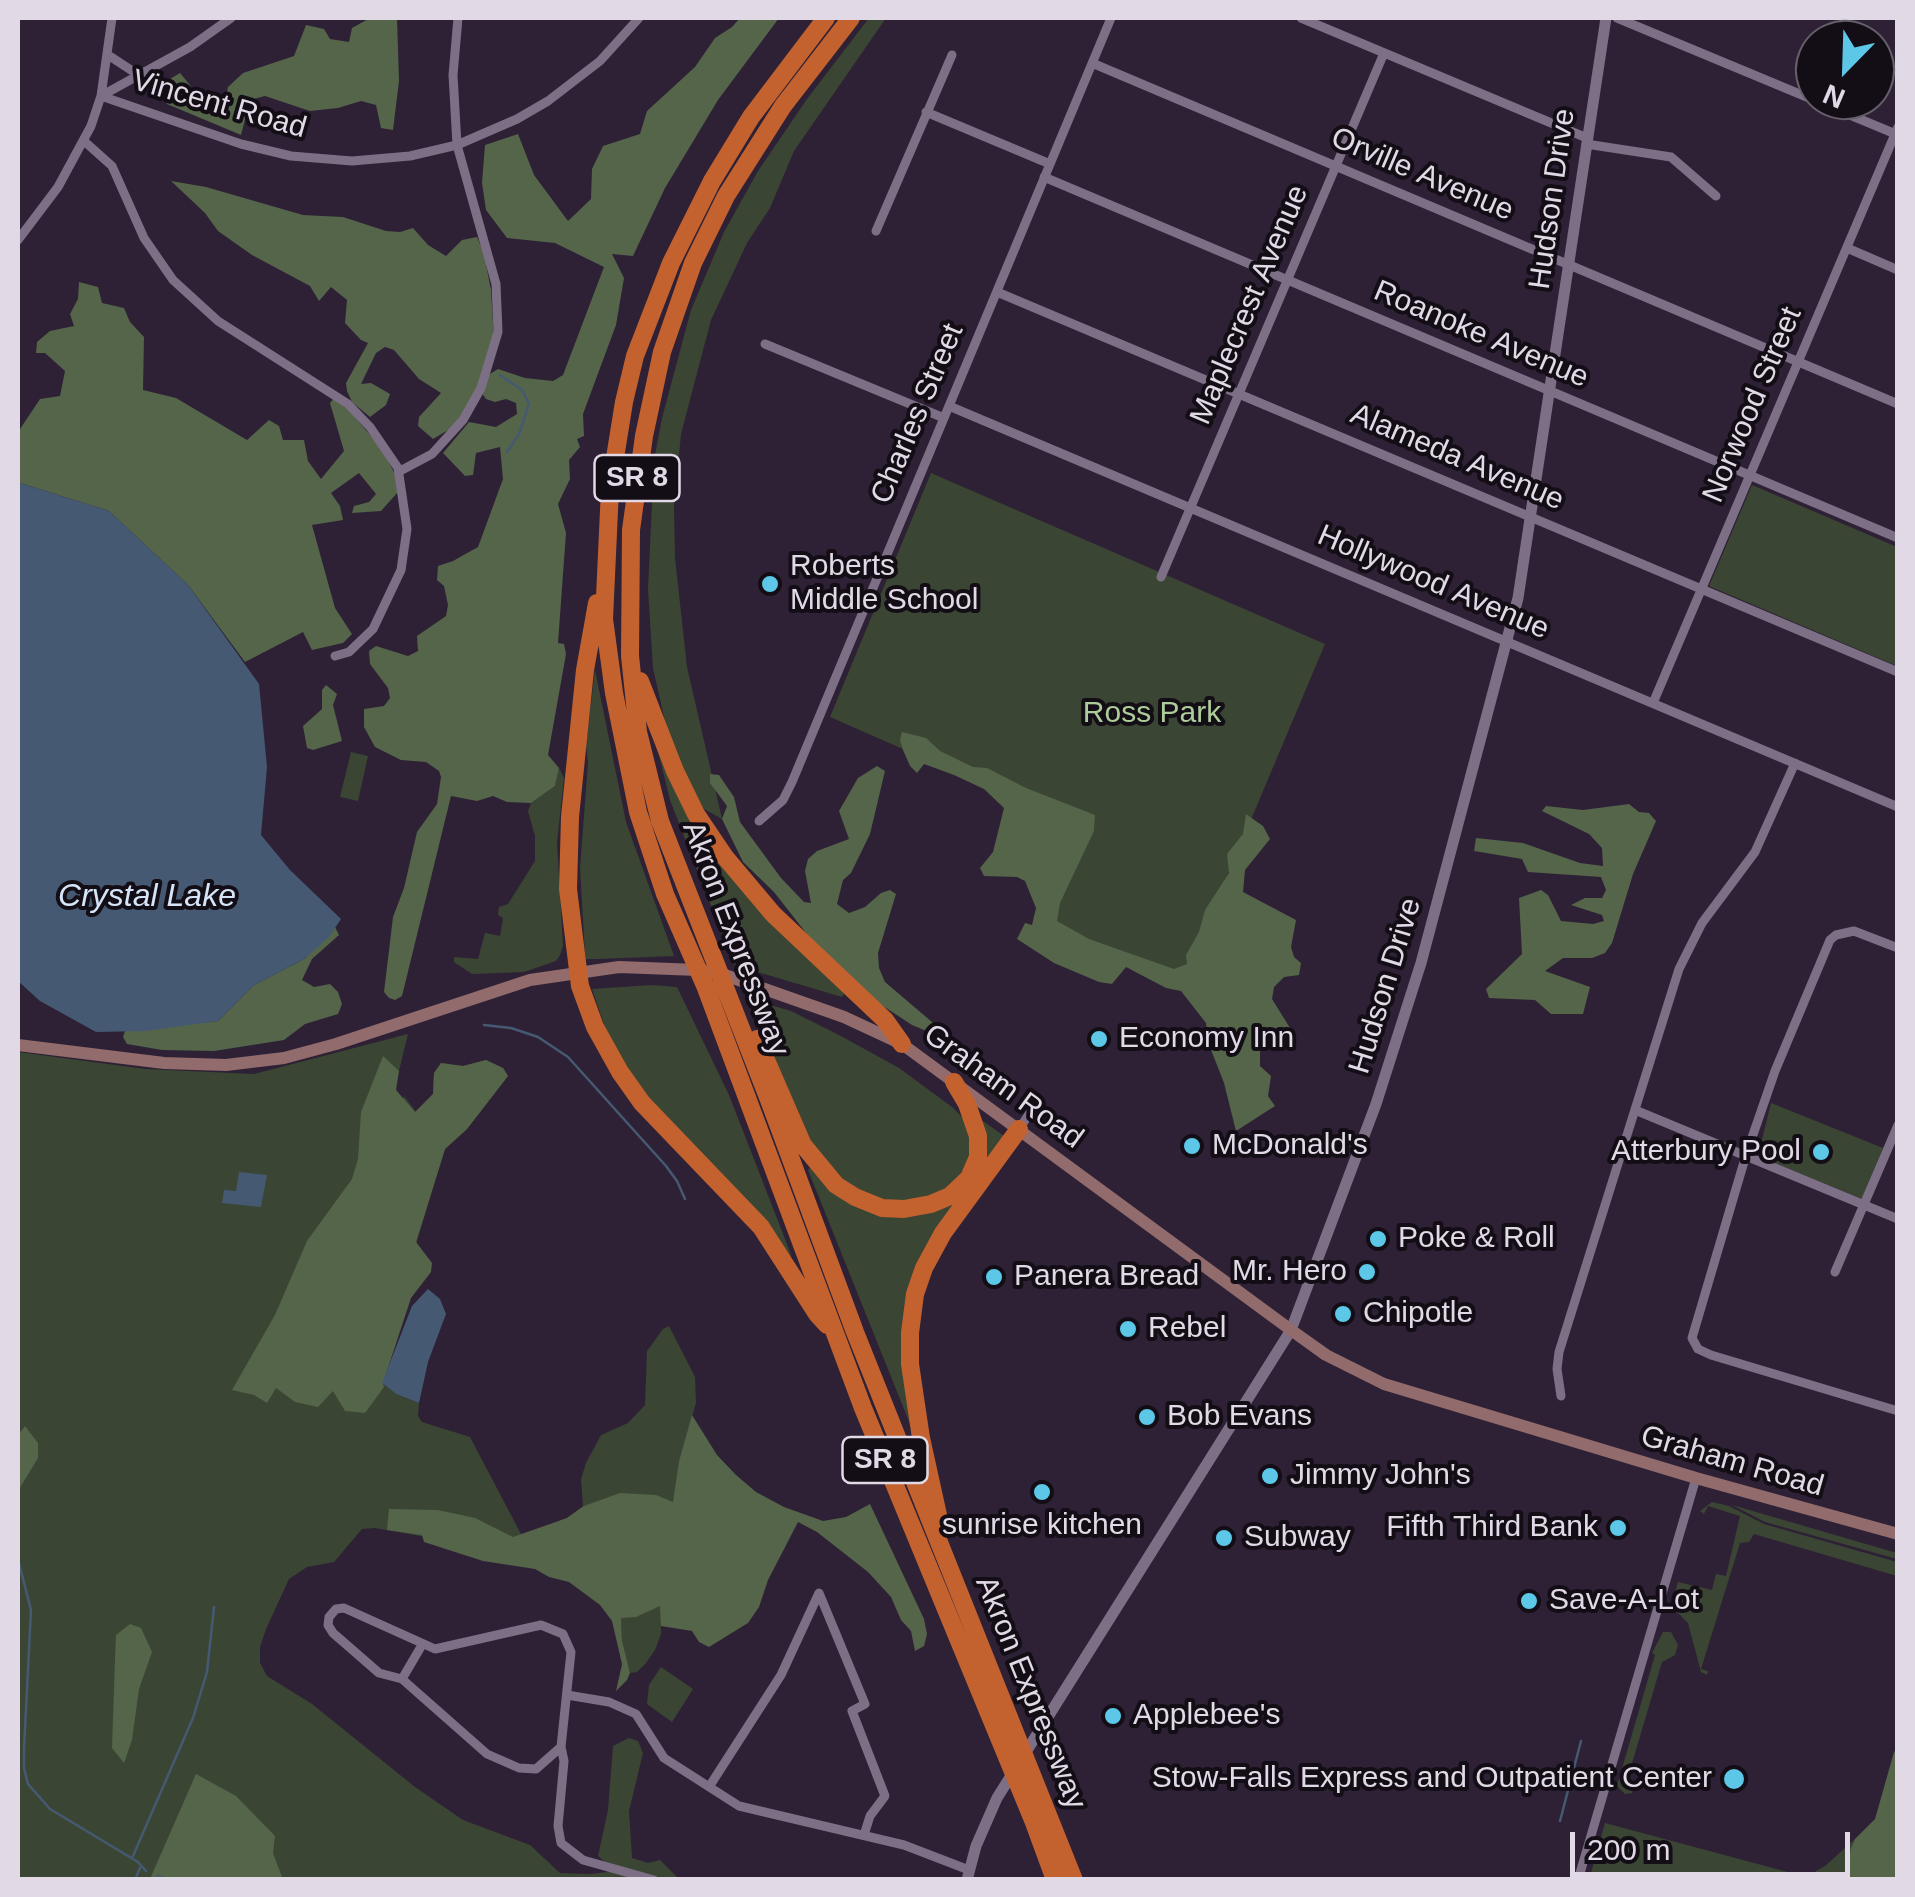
<!DOCTYPE html>
<html>
<head>
<meta charset="utf-8">
<style>
	body { margin:0 }
	#map { position:relative; width:1915px; height:1897px; overflow:hidden; background:#2e2135; font-family:Arial,sans-serif }
	canvas { display:block }
	.frame { position:absolute; inset:0; border:20px solid #e1d9e6; pointer-events:none }
	.north { position:absolute; left:1795px; top:20px; width:100px; height:100px; box-sizing:border-box; background:#130d16; border:2px solid #655f69; border-radius:50%; rotate:203deg; font-size:28px; font-weight:700; line-height:40px; text-align:center; color:#e1d9e6 }
	.north::after { content:''; display:block; margin:auto; width:35px; height:45px; background:#5dc7e8; clip-path:polygon(50% 0,100% 100%,50% 72%,0 100%) }
	.scale { position:absolute; left:1570px; top:1832px; width:280px; height:45px; box-sizing:border-box; border:5px solid #e1d9e6; border-top:0; padding-left:12px; font-size:30px; line-height:35px; white-space:nowrap; color:#e1d9e6; -webkit-text-stroke:8px #130d16; paint-order:stroke }
</style>
</head>
<body>
<div id="map">
<canvas width="1915" height="1897"></canvas>
<div class="frame"></div>
<div class="north">N</div>
<div class="scale">200 m</div>
</div>
<script>
const c = document.querySelector('canvas').getContext('2d');
c.lineJoin = 'round';
function fill(path, color) {
  c.fillStyle = color;
  c.fill(path, 'evenodd');
}
function poly(rows) {
  const path = new Path2D();
  for (const r of rows) {
    path.moveTo(r[0], r[1]);
    for (let i = 2; i < r.length; i += 2) path.lineTo(r[i], r[i + 1]);
  }
  return path;
}
function stroke(path, color, width, dash) {
  c.strokeStyle = color;
  c.lineWidth = width;
  c.lineCap = dash ? 'butt' : 'round';
  c.setLineDash(dash || []);
  c.stroke(path);
}
function drawText(font, color, halo, rows, align = 'center') {
  c.font = font + ' Arial,sans-serif';
  c.lineWidth = 8;
  c.setLineDash([]);
  c.textBaseline = 'middle';
  c.strokeStyle = halo;
  c.fillStyle = color;
  for (const [text, x, y, turn = 0] of rows) {
    c.save();
    c.translate(x, y);
    c.rotate((+turn || 0) * Math.PI / 180);
    c.textAlign = isNaN(turn) ? turn : align;
    if (halo) c.strokeText(text, 0, 0);
    c.fillText(text, 0, 0);
    c.restore();
  }
}
const green = poly([
	[869,18,886,18,794,151,770,208,747,243,711,320,681,434,674,507,675,558,687,667,722,819,704,809,673,757,653,668,648,589,654,460,662,418,691,310,724,232,758,171,807,99],
	[931,473,1325,644,1183,981,1046,923,1083,828,830,717],
	[1752,485,1897,547,1897,666,1709,586],
	[595,670,626,822,674,956,598,959,586,959,585,954,580,868,588,763,586,745],
	[657,747,683,803,845,992,842,997,734,965,670,800],
	[351,752,368,756,358,801,340,797],
	[559,768,564,778,557,843,563,946,560,955,556,961,524,972,472,974,454,962,454,957,478,959,485,933,500,936,503,918,498,915,499,907,508,904,535,861,535,836,528,811,531,803,555,786],
	[651,985,677,987,729,1095,792,1257,647,1101,613,1051,592,989],
	[749,999,791,1011,839,1035,899,1068,952,1107,964,1119,975,1142,956,1190,896,1205,852,1191,811,1142],
	[408,1034,317,1406,333,1390,404,1096,416,1112,433,1094,434,1073,441,1063,463,1066,486,1060,503,1068,508,1076,467,1129,445,1149,400,1297,382,1383,396,1394,419,1403,418,1416,422,1422,470,1437,522,1536,567,1518,583,1506,581,1479,586,1463,601,1435,628,1423,645,1405,647,1351,663,1329,669,1326,695,1377,696,1403,679,1461,661,1602,661,1634,655,1650,646,1663,637,1672,630,1673,622,1640,621,1618,591,1566,375,1528,362,1529,334,1562,307,1567,289,1579,266,1629,260,1647,260,1663,267,1676,312,1704,415,1787,463,1820,530,1845,560,1873,590,1874,616,1871,598,1856,608,1810,613,1746,629,1738,638,1741,643,1753,629,1811,632,1858,648,1863,660,1860,679,1879,283,1879,273,1853,151,1879,18,1879,18,1052,145,1069,254,1074],
	[1771,1103,1883,1148,1862,1199,1758,1156],
	[983,1121,1004,1136,916,1267,910,1424,808,1170,811,1166,876,1211,961,1194,979,1123],
	[1712,1502,1729,1506,1764,1524,1897,1562,1897,1576,1754,1534,1749,1542,1740,1543,1701,1669,1708,1671,1707,1675,1701,1672,1688,1623,1671,1606,1678,1582,1712,1590,1716,1574,1726,1576,1740,1516,1708,1506,1704,1514,1700,1511],
	[1732,1505,1897,1553,1897,1559,1765,1522],
	[1663,1632,1671,1632,1678,1645,1675,1655,1662,1662,1625,1787,1631,1786,1633,1789,1632,1793,1625,1794,1617,1786,1655,1655,1652,1653],
	[661,1667,693,1689,672,1722,647,1704,649,1685],
	[1605,1823,1795,1874,1811,1874,1825,1866,1855,1839,1851,1848,1850,1879,1589,1880]
]);
const forest = poly([
	[370,18,397,18,399,81,393,130,381,128,376,105,361,101,338,108,310,111,265,96,250,100,241,135,167,104,160,95,165,82,180,73,190,85,193,97,205,106,225,102,228,87,243,73,294,56,306,25,324,29,330,39,349,42,352,28],
	[740,18,779,18,718,100,665,188,633,256,612,254,624,278,616,325,583,414,584,436,577,439,580,447,569,460,570,479,558,504,566,533,558,643,564,644,566,654,548,755,559,768,555,786,531,803,507,802,493,796,477,801,451,796,402,996,395,1000,389,998,384,992,393,917,404,888,417,832,437,804,441,777,439,771,426,762,401,760,375,747,364,727,364,709,384,706,390,698,388,688,370,664,369,651,376,646,408,656,418,651,417,636,446,616,448,605,444,586,437,580,438,566,453,561,478,547,503,479,500,447,476,453,473,475,465,476,443,453,469,422,496,427,517,414,516,403,506,399,495,402,486,399,480,391,455,426,433,439,418,426,419,417,441,393,419,379,394,350,385,347,376,353,361,384,371,383,390,394,386,405,370,417,352,402,347,391,346,383,368,343,361,340,345,323,347,300,331,287,319,301,310,286,252,255,218,231,205,213,171,181,206,187,303,215,343,217,386,231,400,232,413,228,428,245,446,256,462,240,477,237,484,254,491,290,494,340,485,377,498,369,525,378,553,381,563,375,604,267,555,243,507,238,486,210,482,183,485,145,518,134,534,175,568,221,591,199,592,169,603,146,640,134,647,111,695,67,715,38,732,27],
	[79,282,98,287,102,303,124,308,130,322,144,337,143,390,176,398,247,440,269,420,279,426,283,440,304,440,308,461,321,479,344,451,330,403,334,398,348,409,382,449,400,484,398,492,381,511,352,513,354,506,369,502,376,494,359,473,331,493,340,506,343,520,312,525,335,608,352,634,343,643,312,650,303,632,245,662,188,585,109,511,20,483,18,432,40,399,60,396,65,371,45,353,36,353,37,342,50,331,74,326,70,314,78,299],
	[326,685,337,694,333,705,342,741,313,750,307,748,303,726,322,709,322,690],
	[902,732,926,738,940,751,973,767,987,768,1026,788,1095,815,1094,831,1060,903,1057,921,1089,939,1174,969,1187,964,1186,955,1199,932,1205,910,1229,873,1227,854,1243,834,1246,814,1263,826,1270,839,1245,870,1243,892,1296,920,1291,947,1294,957,1301,963,1299,975,1284,977,1274,987,1272,999,1290,1028,1284,1040,1260,1048,1260,1066,1271,1076,1268,1096,1275,1106,1236,1131,1224,1083,1208,1042,1206,1023,1181,991,1166,988,1126,967,1112,984,1099,982,1054,963,1017,939,1025,923,1032,925,1036,908,1025,881,1017,877,984,876,980,868,993,852,1004,808,984,789,954,775,924,764,917,773,910,766,903,750,900,740],
	[877,766,885,771,870,834,851,873,843,880,837,904,849,913,865,907,881,893,890,890,896,894,878,953,879,968,885,982,932,1022,936,1031,929,1032,912,1025,880,1004,817,947,774,892,743,862,722,819,727,806,710,783,710,774,719,775,734,797,740,822,781,878,804,902,811,903,805,871,808,859,817,851,849,839,839,811,858,778],
	[1629,804,1639,812,1649,813,1656,821,1633,874,1612,943,1605,953,1592,958,1563,958,1545,971,1590,987,1583,1014,1551,1014,1535,1000,1489,998,1486,989,1522,954,1519,898,1541,890,1548,895,1561,921,1593,924,1604,921,1602,915,1571,905,1585,898,1602,898,1606,890,1601,877,1528,872,1522,859,1474,851,1476,838,1523,843,1580,863,1603,866,1602,848,1589,834,1542,811,1546,806,1583,810],
	[335,927,339,935,312,959,302,980,314,987,330,984,338,992,342,1004,338,1014,305,1024,284,1040,214,1051,162,1050,127,1044,123,1037,125,1031,218,1021,254,985,304,959],
	[383,1056,399,1071,396,1090,415,1112,433,1094,434,1073,441,1063,463,1066,486,1060,503,1068,508,1076,467,1129,445,1149,416,1242,432,1263,431,1272,411,1298,383,1383,384,1387,365,1413,345,1411,333,1391,318,1407,295,1402,276,1388,267,1403,254,1395,232,1390,275,1315,307,1241,352,1179,358,1159,361,1112],
	[692,1415,717,1455,736,1475,756,1492,784,1507,823,1521,846,1517,870,1504,924,1619,927,1634,924,1646,915,1651,911,1631,901,1620,891,1597,868,1572,817,1532,798,1522,768,1580,759,1607,748,1623,709,1647,699,1642,692,1631,661,1626,660,1606,636,1617,621,1618,622,1640,630,1673,627,1680,616,1691,622,1664,612,1621,600,1605,569,1582,549,1577,535,1569,483,1561,424,1542,422,1535,387,1530,389,1509,438,1510,475,1518,513,1537,567,1518,584,1506,620,1493,656,1495,673,1502,679,1461],
	[25,1426,38,1443,38,1458,18,1491,18,1435],
	[130,1624,141,1628,152,1652,139,1689,132,1740,124,1763,112,1748,115,1659,116,1635],
	[1897,1749,1897,1879,1850,1879,1848,1865,1851,1848,1855,1839,1875,1819,1894,1752],
	[196,1774,236,1796,275,1836,273,1853,283,1879,150,1879]
]);
const water = poly([
	[20,483,109,511,188,585,259,684,267,767,261,835,290,870,341,919,329,937,304,959,254,985,218,1021,145,1031,96,1032,40,1001,18,981,18,484],
	[239,1172,267,1175,261,1207,222,1203,224,1190,236,1191],
	[428,1289,440,1299,446,1314,428,1362,419,1403,396,1394,382,1383,412,1306]
]);
const stream = poly([
	[500,375,522,390,529,404,519,434,507,452],
	[484,1025,511,1028,538,1037,568,1057,666,1166,677,1181,685,1199],
	[18,1559,31,1610,24,1749,24,1768,28,1784,50,1809,138,1862,146,1871],
	[1560,1821,1581,1741],
	[133,1856,193,1718,207,1672,214,1607],
	[158,1876,167,1880],
	[135,1880,140,1868]
]);
const minor = poly([
	[1301,18,1587,138],
	[1617,18,1898,135],
	[108,55,134,72,144,72],
	[1092,63,1898,404],
	[101,96,241,144,291,156,352,161,410,156,457,145,517,119,548,101,600,61,639,18],
	[101,96,190,47,231,18],
	[926,112,1050,164],
	[84,141,112,166,144,238,173,280,218,321,348,404,370,427,398,468,407,529,401,570,373,629,349,652,335,656],
	[1586,144,1671,157,1716,196],
	[1044,177,1898,538],
	[876,231,952,55],
	[18,240,58,187,91,126,101,96,112,18],
	[1847,248,1898,270],
	[997,292,1898,672],
	[765,344,944,418],
	[949,406,1898,807],
	[400,471,432,454,463,420,481,388,498,332,496,284,457,145,453,75,458,18],
	[1161,577,1384,53],
	[1653,703,1898,127],
	[759,821,783,800,792,782,1111,18],
	[1898,948,1854,931,1836,935,1830,940,1775,1071,1746,1155,1692,1338,1698,1349,1711,1355,1898,1411],
	[1635,1110,1898,1219],
	[1019,1129,1038,1101],
	[1835,1272,1898,1125],
	[1561,1396,1557,1369,1559,1352,1679,969,1702,923,1755,852,1795,763],
	[402,1679,422,1645],
	[567,1695,609,1702,636,1714,664,1758,739,1806,904,1845,969,1870],
	[561,1747,536,1769,519,1768,487,1754,402,1679,379,1673,348,1646,333,1633,328,1625,329,1617,336,1609,344,1608,435,1649,541,1625,563,1634,571,1652,561,1747,564,1761,558,1826,561,1843,583,1860,654,1880],
	[709,1787,781,1675,819,1593,865,1704,852,1711,885,1796,870,1816,864,1835],
	[1578,1880,1696,1478]
]);
const tertiary = poly([
	[967,1880,976,1846,997,1798,1291,1330,1376,1104,1421,963,1518,598,1606,18]
]);
const secondary = poly([
	[18,1045,164,1063,226,1065,284,1058,336,1044,530,980,619,967,698,970,722,974,844,1017,902,1044,1291,1330,1326,1355,1384,1384,1696,1478,1898,1534]
]);
const motorway = poly([
	[826,18,751,117,712,181,671,263,635,356,624,402,610,489,604,619,614,693,638,812,665,894,706,988,863,1408,1033,1820,1055,1880],
	[851,18,783,106,726,196,693,263,662,352,644,436,631,530,630,656,638,732,660,821,769,1100,855,1332,1074,1880],
	[597,603,585,670,570,817,568,889,580,986,595,1027,620,1072,642,1103,761,1227,817,1314,827,1325],
	[640,681,675,771,696,814,725,857,773,914,885,1020,902,1044],
	[757,1039,803,1145,836,1185,855,1197,882,1208,904,1209,931,1204,950,1196,969,1178,978,1157,978,1136,967,1104,954,1082],
	[938,1515,921,1438,910,1364,910,1333,915,1294,924,1268,943,1233,1019,1129]
]);
const markers = [
	[770,584,10,"#5dc7e8"],
	[1099,1039,10,"#5dc7e8"],
	[1192,1146,10,"#5dc7e8"],
	[1821,1152,10,"#5dc7e8"],
	[1378,1239,10,"#5dc7e8"],
	[1367,1272,10,"#5dc7e8"],
	[994,1277,10,"#5dc7e8"],
	[1343,1314,10,"#5dc7e8"],
	[1128,1329,10,"#5dc7e8"],
	[1147,1417,10,"#5dc7e8"],
	[1270,1476,10,"#5dc7e8"],
	[1042,1492,10,"#5dc7e8"],
	[1618,1528,10,"#5dc7e8"],
	[1224,1538,10,"#5dc7e8"],
	[1529,1601,10,"#5dc7e8"],
	[1113,1716,10,"#5dc7e8"],
	[1734,1779,12,"#5dc7e8"]
];
const shields = [
	[637,478,85],
	[885,1460,85]
];
const shieldNames = [
	["SR 8",637,478],
	["SR 8",885,1460]
];
const streetNames = [
	["Vincent Road",219,105,16],
	["Orville Avenue",1422,175,23],
	["Hudson Drive",1553,199,-82],
	["Maplecrest Avenue",1250,305,-67],
	["Roanoke Avenue",1481,335,23],
	["Norwood Street",1753,405,-67],
	["Charles Street",918,414,-67],
	["Alameda Avenue",1457,458,23],
	["Hollywood Avenue",1433,583,23],
	["Akron Expressway",735,939,69],
	["Hudson Drive",1386,986,-73],
	["Graham Road",1003,1087,36],
	["Graham Road",1732,1462,16],
	["Akron Expressway",1030,1693,68]
];
const poiNames = [
	["Roberts",790,567],
	["Middle School",790,601],
	["Economy Inn",1119,1039],
	["McDonald's",1212,1146],
	["Atterbury Pool",1801,1152,"right"],
	["Poke & Roll",1398,1239],
	["Mr. Hero",1347,1272,"right"],
	["Panera Bread",1014,1277],
	["Chipotle",1363,1314],
	["Rebel",1148,1329],
	["Bob Evans",1167,1417],
	["Jimmy John's",1290,1476],
	["sunrise kitchen",1042,1526,"center"],
	["Fifth Third Bank",1598,1528,"right"],
	["Subway",1244,1538],
	["Save-A-Lot",1549,1601],
	["Applebee's",1133,1716],
	["Stow-Falls Express and Outpatient Center",1712,1779,"right"]
];
const parkNames = [
	["Ross Park",1152,714]
];
const waterNames = [
	["Crystal Lake",147,897]
];
fill(green, '#3a4633');
fill(forest, '#54654a');
fill(water, '#455a72');
stroke(stream, '#455a72', 2.5);
stroke(minor, '#7d6f86', 9);
stroke(tertiary, '#7d6f86', 11);
stroke(secondary, '#926b6c', 12);
stroke(motorway, '#c4622f', 18);
for (const [x, y, r, color] of markers) {
  const dot = new Path2D();
  dot.arc(x, y, r, 0, 2 * Math.PI);
  c.fillStyle = color;
  c.fill(dot);
  stroke(dot, '#130d16', 4);
}
for (const [x, y, w] of shields) {
  const box = new Path2D();
  box.roundRect(x - w / 2, y - 23, w, 46, 8);
  c.fillStyle = '#130d16';
  c.fill(box);
  stroke(box, '#e1d9e6', 2.5);
}
drawText('bold 28px', '#e1d9e6', null, shieldNames);
drawText('30px', '#e1d9e6', '#130d16', streetNames);
drawText('30px', '#e1d9e6', '#130d16', poiNames, 'left');
drawText('30px', '#accc99', '#130d16', parkNames);
drawText('italic 32px', '#d5e4f7', '#130d16', waterNames);
</script>
</body>
</html>
